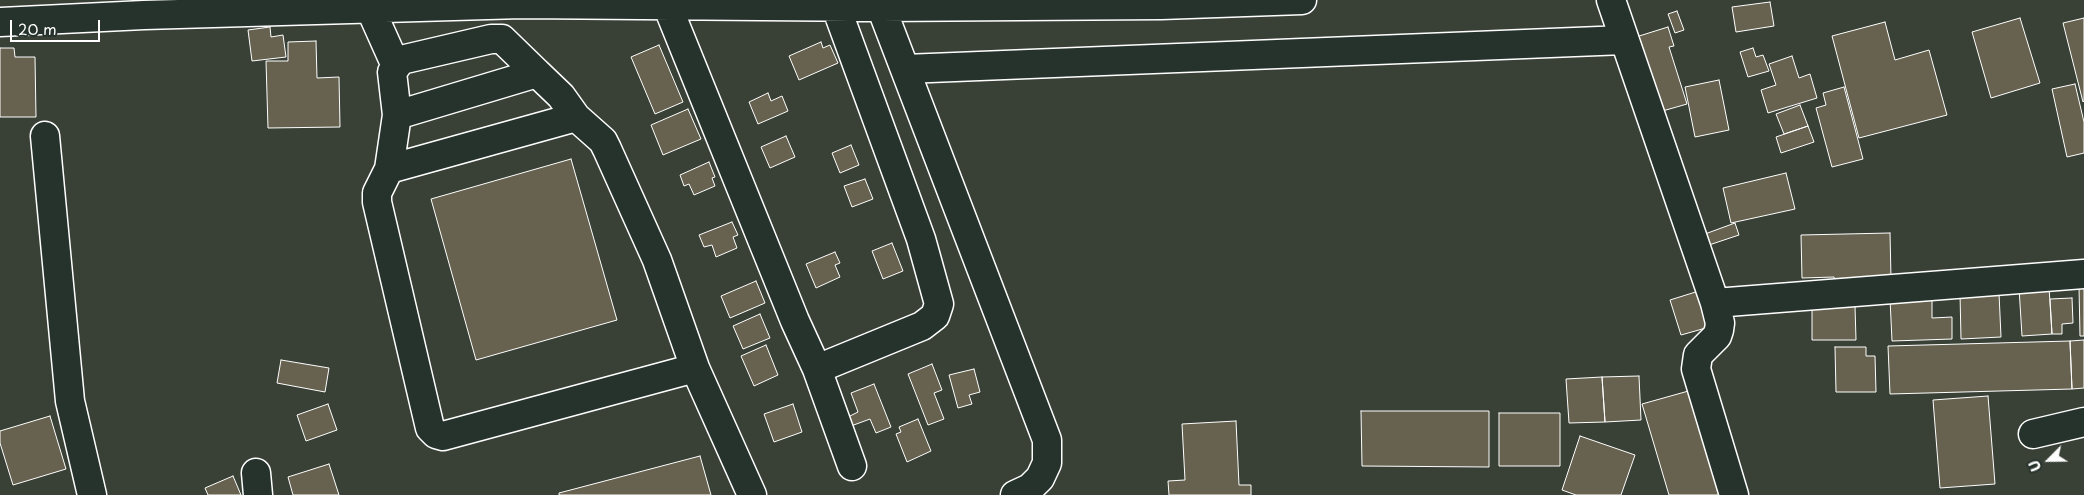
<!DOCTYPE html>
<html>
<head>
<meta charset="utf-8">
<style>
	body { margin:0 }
	#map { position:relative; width:2084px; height:495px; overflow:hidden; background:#394137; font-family:"Playpen Sans",sans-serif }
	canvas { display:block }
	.north { position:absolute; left:2024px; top:435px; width:50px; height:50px; -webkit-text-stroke:4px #26332d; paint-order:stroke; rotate:247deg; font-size:14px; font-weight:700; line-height:20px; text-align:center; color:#fff }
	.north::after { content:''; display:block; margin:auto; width:18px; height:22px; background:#fff; clip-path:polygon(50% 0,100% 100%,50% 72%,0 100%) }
	.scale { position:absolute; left:10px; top:20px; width:90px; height:22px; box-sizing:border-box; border:2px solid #fff; border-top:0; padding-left:6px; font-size:15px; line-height:18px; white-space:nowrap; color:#fff; -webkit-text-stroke:4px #26332d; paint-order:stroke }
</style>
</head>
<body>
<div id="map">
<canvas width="2084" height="495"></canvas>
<div class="north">U</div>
<div class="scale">20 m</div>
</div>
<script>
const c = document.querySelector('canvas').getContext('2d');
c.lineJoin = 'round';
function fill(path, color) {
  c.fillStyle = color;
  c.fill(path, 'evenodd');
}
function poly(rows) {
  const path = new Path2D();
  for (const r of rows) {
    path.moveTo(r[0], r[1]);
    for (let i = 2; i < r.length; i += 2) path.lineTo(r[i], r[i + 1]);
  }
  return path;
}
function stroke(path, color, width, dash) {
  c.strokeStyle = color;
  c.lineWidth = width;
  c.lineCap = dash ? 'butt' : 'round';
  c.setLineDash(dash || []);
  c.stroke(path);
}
const building = poly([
	[1770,2,1774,26,1736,32,1732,7,1770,2],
	[1677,11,1684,30,1675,33,1668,14,1677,11],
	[2020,18,2040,83,1991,98,1972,32,2020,18],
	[2084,18,2084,101,2083,102,2063,23,2084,18],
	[1885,22,1895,60,1929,50,1947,115,1859,138,1832,36,1885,22],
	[270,27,271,37,283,35,286,57,252,61,248,30,270,27],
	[1668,27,1674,46,1669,47,1687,104,1659,112,1636,37,1668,27],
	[316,41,317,78,339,77,340,127,268,128,266,61,288,61,288,42,316,41],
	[821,42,823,48,830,45,838,63,799,80,789,56,821,42],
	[659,45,683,102,655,114,631,57,659,45],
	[0,48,14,48,15,57,35,57,36,117,0,117,0,48],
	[1753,48,1756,57,1763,55,1769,71,1748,77,1740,52,1753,48],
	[1792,56,1799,78,1810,74,1817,98,1768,113,1761,90,1776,85,1769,64,1792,56],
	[1719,80,1729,130,1695,137,1685,87,1719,80],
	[2075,84,2084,122,2084,153,2067,157,2052,89,2075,84],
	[1844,87,1863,159,1832,167,1816,108,1826,105,1823,93,1844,87],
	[768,93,771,101,782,96,788,111,758,124,749,102,768,93],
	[1800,105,1808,126,1784,134,1776,114,1800,105],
	[688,109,701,139,663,155,651,125,688,109],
	[1808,126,1814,142,1781,153,1776,137,1808,126],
	[786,136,795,157,770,168,761,147,786,136],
	[851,145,859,165,840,173,832,153,851,145],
	[571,159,617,320,476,360,431,199,571,159],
	[709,162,715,177,712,178,715,186,694,195,689,184,684,186,680,175,709,162],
	[1786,173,1795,209,1731,223,1723,188,1786,173],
	[865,179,873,199,852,207,844,186,865,179],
	[732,222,738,235,733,237,737,248,716,257,712,245,704,247,699,235,732,222],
	[1735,223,1739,235,1709,245,1705,234,1735,223],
	[1890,233,1891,278,1835,280,1834,277,1802,278,1801,235,1890,233],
	[892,243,903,271,883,279,872,251,892,243],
	[835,252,840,263,835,265,840,277,816,288,806,264,835,252],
	[756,281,765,303,730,318,721,296,756,281],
	[2049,287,2052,334,2022,336,2019,288,2049,287],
	[2079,287,2084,287,2084,336,2080,336,2079,287],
	[1702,290,1713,326,1681,335,1670,300,1702,290],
	[1999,293,2001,337,1961,339,1960,294,1999,293],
	[1932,298,1932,318,1952,317,1952,339,1892,341,1890,299,1932,298],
	[2072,298,2073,323,2062,324,2062,334,2052,334,2050,299,2072,298],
	[1855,306,1856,340,1812,340,1812,307,1855,306],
	[760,314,770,338,743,349,733,326,760,314],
	[2084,340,2084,388,2072,389,2070,341,2084,340],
	[2070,341,2072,389,1890,394,1888,346,2070,341],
	[766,345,778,375,754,386,741,356,766,345],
	[1835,347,1866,347,1866,356,1875,356,1876,392,1836,392,1835,347],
	[281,360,329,368,325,392,277,383,281,360],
	[932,364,942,390,934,393,944,419,928,425,908,374,932,364],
	[974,369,980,392,969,395,972,404,958,408,949,375,974,369],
	[1639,376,1641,420,1605,422,1602,377,1639,376],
	[1602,377,1605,422,1569,423,1566,379,1602,377],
	[874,384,891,427,876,433,870,419,851,426,848,417,858,412,851,393,874,384],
	[1692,390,1722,495,1669,495,1642,404,1692,390],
	[1988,396,1995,484,1940,488,1933,400,1988,396],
	[328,404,337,430,306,441,297,415,328,404],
	[793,404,802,432,774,442,764,414,793,404],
	[1361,411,1489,411,1489,467,1362,466,1361,411],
	[1499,413,1560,413,1560,466,1499,466,1499,413],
	[50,416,66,469,13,485,0,443,0,431,50,416],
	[918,419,931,451,907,462,896,434,901,432,899,427,918,419],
	[1236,421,1239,485,1251,485,1251,495,1169,495,1168,481,1185,480,1182,424,1236,421],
	[1580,436,1635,455,1621,495,1576,495,1562,490,1580,436],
	[700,456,711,495,559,495,559,493,700,456],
	[329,464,339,495,293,495,288,477,329,464],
	[233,476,241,495,208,495,205,488,233,476]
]);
const minor = poly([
	[1611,0,1715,303,1720,323,1719,330,1717,336,1698,355,1696,369,1734,495],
	[667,5,795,321,817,369,852,466],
	[881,7,1047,440,1047,463,1040,478,1030,488,1015,495],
	[370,8,396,66],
	[0,22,144,15,522,4,881,7,1161,5,1302,0],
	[905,69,1624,40],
	[397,115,392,72,401,60,491,39,502,39,537,73],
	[576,117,561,96,537,73,397,115,389,169,377,193,377,202,430,428,436,434,443,436,695,368,752,495],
	[45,136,70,401,92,495],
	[389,169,576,117,603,141,607,149,657,260,695,368],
	[1715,303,2084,274],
	[817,369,922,326,935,316,939,304,921,239,836,7],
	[2033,434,2084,422],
	[256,473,258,495]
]);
fill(building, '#66624f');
stroke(building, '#fff', 1);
stroke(minor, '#fff', 31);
stroke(minor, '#26332d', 28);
</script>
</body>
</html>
